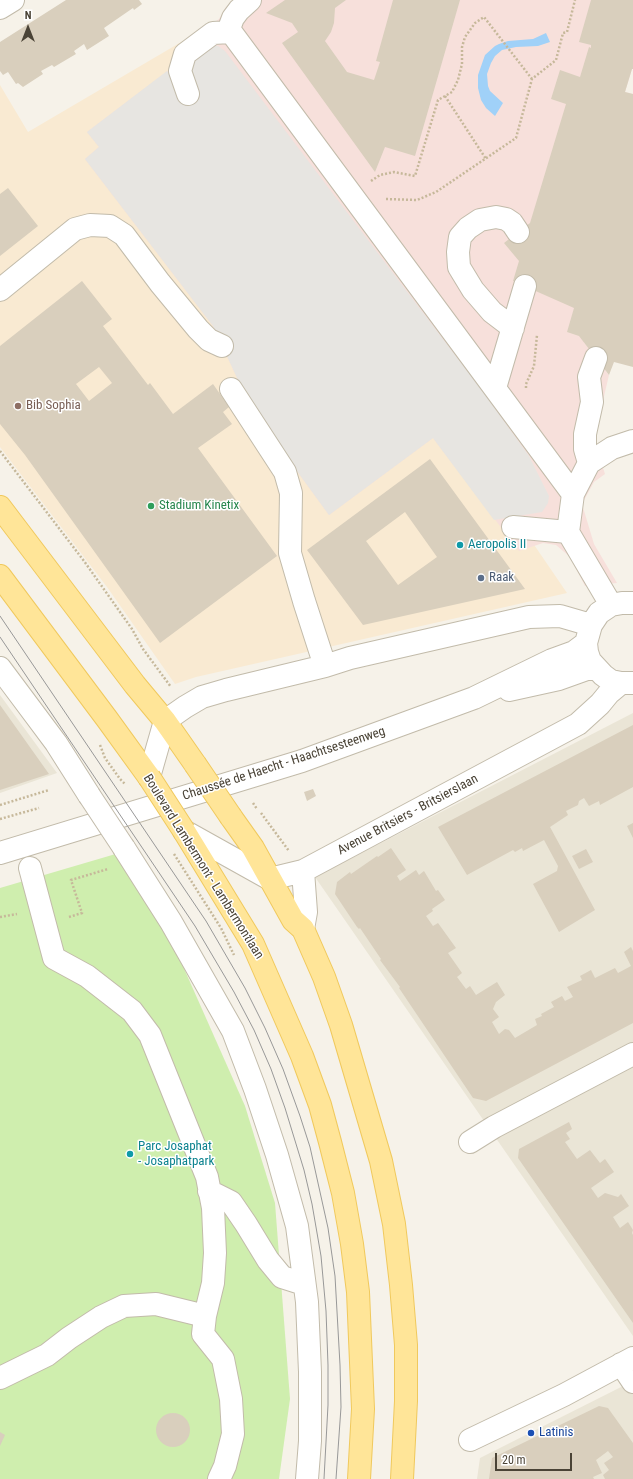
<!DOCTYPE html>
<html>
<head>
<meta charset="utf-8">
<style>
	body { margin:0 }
	#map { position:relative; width:633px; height:1479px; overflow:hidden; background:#f6f2e9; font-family:"Roboto Condensed",sans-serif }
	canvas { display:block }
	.north { position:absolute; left:8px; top:8px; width:40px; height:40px; -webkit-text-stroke:3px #fff; paint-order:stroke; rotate:0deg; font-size:11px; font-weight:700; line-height:16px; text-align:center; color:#4a4336 }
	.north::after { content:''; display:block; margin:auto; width:14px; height:18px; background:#4a4336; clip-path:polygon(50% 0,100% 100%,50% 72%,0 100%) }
	.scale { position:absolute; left:495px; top:1453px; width:77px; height:18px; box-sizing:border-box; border:2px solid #4a4336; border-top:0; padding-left:5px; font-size:12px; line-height:14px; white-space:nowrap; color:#4a4336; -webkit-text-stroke:3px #fff; paint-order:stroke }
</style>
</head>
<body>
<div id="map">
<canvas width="633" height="1479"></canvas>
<div class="north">N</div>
<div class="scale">20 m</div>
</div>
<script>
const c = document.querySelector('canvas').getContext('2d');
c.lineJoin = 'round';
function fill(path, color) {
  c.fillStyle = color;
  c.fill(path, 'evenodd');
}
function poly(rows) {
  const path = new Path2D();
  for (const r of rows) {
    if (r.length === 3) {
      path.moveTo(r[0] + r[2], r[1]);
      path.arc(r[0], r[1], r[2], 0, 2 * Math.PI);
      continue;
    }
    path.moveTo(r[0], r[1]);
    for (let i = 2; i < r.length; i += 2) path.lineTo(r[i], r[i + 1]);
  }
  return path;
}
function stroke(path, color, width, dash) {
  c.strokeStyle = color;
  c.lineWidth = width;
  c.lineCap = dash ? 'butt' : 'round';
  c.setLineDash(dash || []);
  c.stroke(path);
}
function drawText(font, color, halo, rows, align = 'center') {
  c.font = font + ' "Roboto Condensed",sans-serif';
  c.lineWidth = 3;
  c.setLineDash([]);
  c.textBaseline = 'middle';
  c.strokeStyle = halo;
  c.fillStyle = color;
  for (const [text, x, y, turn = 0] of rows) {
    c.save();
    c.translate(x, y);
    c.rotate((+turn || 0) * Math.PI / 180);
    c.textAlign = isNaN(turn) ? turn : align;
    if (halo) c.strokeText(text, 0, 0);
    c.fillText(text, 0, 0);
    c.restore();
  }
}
const residential = poly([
	[0,695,57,773,0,793],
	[633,713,633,1336,315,877],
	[633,1381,633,1479,477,1479,480,1458]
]);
const commercial = poly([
	[188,38,567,593,196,677,175,684,107,587,0,447,0,85,28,132]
]);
const medical = poly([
	[235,0,633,0,633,69,632,69,625,92,633,94,633,172,584,342,609,375,594,439,605,474,594,482,582,504,594,544,617,583,585,586,570,557,556,545,543,543,519,551,433,438,329,515,251,408,213,326,85,159,99,147,87,132,169,70,171,59,175,51,219,19,226,7]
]);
const green = poly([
	[119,853,182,964,245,1106,275,1203,290,1399,279,1479,0,1479,0,888]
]);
const parking = poly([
	[213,45,218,46,225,51,483,392,529,456,549,496,548,503,542,512,494,520,433,438,329,515,251,408,213,326,85,159,99,147,87,132,167,71,169,74,188,69,189,65]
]);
const water = poly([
	[546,33,550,42,538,46,516,47,502,50,495,56,491,63,487,74,488,86,490,91,503,103,495,116,486,108,481,100,478,88,478,75,485,55,495,46,499,44,508,41,533,39]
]);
const building = poly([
	[66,0,139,0,142,4,134,10,133,8,104,28,109,36,87,50,84,44,74,51,76,54,54,67,52,65,41,71,43,74,23,87,18,83,16,84,8,72,3,75,0,71,0,42],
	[285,0,346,0,335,8,334,23,331,32,325,41,347,72,374,80,380,62,376,61,393,0,460,0,415,156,385,147,375,172,282,43,298,32,292,23,266,13],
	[591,0,633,0,633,69,632,69,625,92,633,94,633,367,614,362,609,375,579,336,567,332,574,308,513,281,519,261,504,243,530,223,566,104,551,99,560,70,580,77,589,47,591,48,591,45,579,42],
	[8,188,38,226,0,256,0,194],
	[82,281,112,319,103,326,148,385,150,383,173,414,213,384,229,407,223,412,232,424,198,448,277,556,160,643,25,455,0,424,0,346],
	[99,367,112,383,89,401,76,384],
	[430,459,525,589,363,625,307,550],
	[405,512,437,557,398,585,366,541],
	[0,705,49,774,0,790],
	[633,725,633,787,600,805,599,801,589,806,584,798,579,801,578,805,566,811,568,815,550,827,595,910,559,932,533,884,557,871,558,866,544,840,523,851,522,848,515,852,513,850,467,875,438,827],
	[313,789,316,796,307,801,304,792],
	[633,823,633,838,627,826],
	[391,848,406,870,397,876,400,881,416,870,419,875,424,871,436,891,438,890,445,900,432,909,433,911,426,916,433,926,438,923,456,948,448,953,462,973,457,977,466,989,470,986,476,995,497,982,505,995,496,1002,493,1009,499,1017,492,1022,499,1034,505,1029,509,1030,515,1038,537,1025,535,1019,542,1016,541,1014,554,1007,551,1002,562,996,565,1001,573,997,567,987,582,980,580,976,591,970,595,978,615,968,618,973,631,966,624,952,631,947,633,951,633,1023,486,1101,473,1098,399,988,400,987,380,960,381,959,360,928,359,929,357,927,335,894,337,882,350,872,351,874,377,856,378,857],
	[586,849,593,862,579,869,572,856],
	[569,1122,572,1129,566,1133,570,1139,565,1142,577,1159,590,1150,600,1163,605,1159,614,1172,591,1188,598,1198,605,1193,618,1197,621,1194,629,1206,613,1217,620,1228,628,1222,633,1230,632,1233,633,1235,633,1323,518,1158,519,1149],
	[599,1406,608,1408,633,1443,633,1479,605,1479,603,1475,609,1470,604,1463,613,1457,608,1451,596,1460,602,1473,593,1477,594,1479,489,1479,492,1458],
	[173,1430,17],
	[0,1432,5,1435,0,1446]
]);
const path = poly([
	[445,96,486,159],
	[371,181,380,175,394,172,415,176,438,100,452,92,458,80,462,64,462,47,465,37,475,23,484,17,532,79],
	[386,199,417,200,436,192,516,138,532,79,556,60,563,33,567,32,575,0],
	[526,388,526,384,534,366,537,335],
	[0,451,84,561,132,629,143,649,171,687],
	[0,805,49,790],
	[261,813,289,851],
	[0,819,39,808],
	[0,917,17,914],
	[69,917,82,913,71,880,108,869]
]);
const minor = poly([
	[0,8,13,0],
	[231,32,230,26,233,18,239,10,250,0],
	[188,94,180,71,185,54,213,33,231,32,573,494,568,532,611,605],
	[0,290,75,229,90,225,110,226,124,235,160,283,198,329,209,340,222,346],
	[513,328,492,312,473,290,459,267,458,252,460,237,468,228,480,220,496,217,506,219,512,223,518,232],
	[495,388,525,286],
	[231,389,285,472,291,493,290,553,304,601,325,666],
	[589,463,585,449,585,434,592,402,589,377,596,358],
	[573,494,589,463,612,448,633,441],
	[513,527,568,532],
	[0,668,56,743,89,795],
	[632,683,621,683,611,681,603,675,590,661,587,652,586,643,591,625,599,613,611,605,622,603,633,603],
	[509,690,559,679,587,669,596,669],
	[149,777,165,721,185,707,202,697,226,690,325,666,350,658,529,617,560,616,591,625],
	[184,831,270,879,303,871,578,724,600,704,609,693,621,683],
	[124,848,171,922,233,1031,255,1089,277,1155,297,1226,307,1302,310,1372,310,1441,307,1479],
	[0,853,302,761,474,698,552,660,574,652,586,643],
	[30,868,54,958,87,976,132,1011,150,1035,207,1177,213,1208,215,1253,213,1283,205,1316,203,1334,223,1359,231,1399,233,1434,225,1466,219,1479],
	[303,871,306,912,303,929],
	[470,1142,494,1127,633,1054],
	[209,1191,231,1202,246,1224,268,1260,282,1277,304,1284],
	[621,1364,633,1382],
	[0,1378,47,1355,69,1338,101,1317,124,1306,156,1304,205,1316],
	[470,1440,564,1395,633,1358]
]);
const major = poly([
	[0,507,135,685,165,721,195,764],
	[0,576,107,719,149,777],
	[231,817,253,848,293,920,303,929,324,977,341,1025,381,1161,394,1224,401,1285,406,1345,406,1401,402,1479],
	[184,831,253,944,302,1056,320,1105,330,1142,343,1193,352,1244,358,1292,363,1409,359,1479]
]);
const tram = poly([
	[0,616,206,921,245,988,265,1028,283,1069,300,1116,310,1147,328,1228,335,1276,340,1365,341,1407,336,1479],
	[0,637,195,926,234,992,254,1030,271,1069,285,1108,304,1170,312,1204,321,1256,326,1311,328,1365,328,1405,324,1479]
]);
const pathBridge = poly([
	[100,745,105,758,120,779,125,784],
	[253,803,257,809],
	[174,854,221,928,234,955]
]);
const minorBridge = poly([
	[89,795,124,848]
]);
const majorBridge = poly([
	[195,764,231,817],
	[149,777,184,831]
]);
const markers = [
	[18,406,4,"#8d6e63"],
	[151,506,4,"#2e9e5b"],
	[460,545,4,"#0f9aa8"],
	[481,578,4,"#5c6f8a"],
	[130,1154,4,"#0f9aa8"],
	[531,1433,4,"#1a4fb4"]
];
const educationNames = [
	["Bib Sophia",26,406]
];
const leisureNames = [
	["Stadium Kinetix",159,506]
];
const cultureNames = [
	["Aeropolis II",468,545],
	["Parc Josaphat",138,1147],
	["- Josaphatpark",138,1162]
];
const serviceNames = [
	["Raak",489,578]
];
const streetNames = [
	["Chaussée de Haecht - Haachtsesteenweg",284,764,-18],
	["Avenue Britsiers - Britsierslaan",408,815,-28],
	["Boulevard Lambermont - Lambermontlaan",203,867,58]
];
const transitNames = [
	["Latinis",539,1433]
];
fill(residential, '#eae5d6');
fill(commercial, '#f9ead2');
fill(medical, '#f7e0db');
fill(green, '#cfeeae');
fill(parking, '#e7e5e1');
fill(water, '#a0d1f8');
fill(building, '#d9cfbd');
stroke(minor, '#c2bbaa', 24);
stroke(major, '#f0c95d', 24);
stroke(path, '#c6b89a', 2.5, [2, 2]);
stroke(minor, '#fff', 22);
stroke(major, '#ffe598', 22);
stroke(tram, '#989898', 1);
stroke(minorBridge, '#c2bbaa', 24, []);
stroke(majorBridge, '#f0c95d', 24, []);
stroke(pathBridge, '#c6b89a', 2.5, [2, 2]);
stroke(minorBridge, '#fff', 22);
stroke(majorBridge, '#ffe598', 22);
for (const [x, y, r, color] of markers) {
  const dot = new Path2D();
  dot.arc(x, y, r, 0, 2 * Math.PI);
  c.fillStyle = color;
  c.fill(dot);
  stroke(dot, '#fff', 1.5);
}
drawText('13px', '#785e54', '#fff', educationNames, 'left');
drawText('13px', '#27864d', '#fff', leisureNames, 'left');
drawText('13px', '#0d838f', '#fff', cultureNames, 'left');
drawText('13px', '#4e5e75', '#fff', serviceNames, 'left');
drawText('13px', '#4a4336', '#fff', streetNames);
drawText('13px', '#164399', '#fff', transitNames, 'left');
</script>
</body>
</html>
